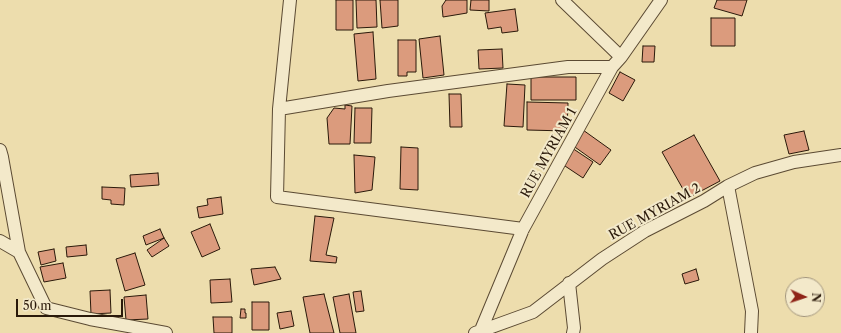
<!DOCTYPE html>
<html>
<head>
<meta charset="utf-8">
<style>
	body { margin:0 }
	#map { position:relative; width:841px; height:333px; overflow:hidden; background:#edddad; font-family:"Libre Caslon Text",serif }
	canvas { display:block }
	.north { position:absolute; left:785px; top:277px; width:40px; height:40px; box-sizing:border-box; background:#f3e9ca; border:1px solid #a3967d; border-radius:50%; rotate:93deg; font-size:11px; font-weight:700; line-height:16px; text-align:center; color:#2a190a }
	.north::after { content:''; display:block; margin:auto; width:14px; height:18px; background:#8f2418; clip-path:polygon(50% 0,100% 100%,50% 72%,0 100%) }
	.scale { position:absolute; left:16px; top:299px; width:107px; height:18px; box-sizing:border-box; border:2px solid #2a190a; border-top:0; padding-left:5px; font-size:12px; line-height:14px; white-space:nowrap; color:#2a190a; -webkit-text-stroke:3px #f3e9ca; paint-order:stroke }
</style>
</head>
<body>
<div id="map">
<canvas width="841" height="333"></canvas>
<div class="north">N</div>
<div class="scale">50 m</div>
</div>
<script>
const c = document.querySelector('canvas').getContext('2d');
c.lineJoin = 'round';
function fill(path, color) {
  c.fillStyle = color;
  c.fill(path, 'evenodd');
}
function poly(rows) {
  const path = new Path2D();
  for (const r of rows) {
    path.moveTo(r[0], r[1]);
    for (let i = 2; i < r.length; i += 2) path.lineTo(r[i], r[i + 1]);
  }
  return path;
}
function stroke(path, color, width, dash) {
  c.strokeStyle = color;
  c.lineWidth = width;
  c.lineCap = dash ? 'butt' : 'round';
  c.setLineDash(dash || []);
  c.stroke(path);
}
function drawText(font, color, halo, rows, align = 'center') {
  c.font = font + ' "Libre Caslon Text",serif';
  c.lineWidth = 4;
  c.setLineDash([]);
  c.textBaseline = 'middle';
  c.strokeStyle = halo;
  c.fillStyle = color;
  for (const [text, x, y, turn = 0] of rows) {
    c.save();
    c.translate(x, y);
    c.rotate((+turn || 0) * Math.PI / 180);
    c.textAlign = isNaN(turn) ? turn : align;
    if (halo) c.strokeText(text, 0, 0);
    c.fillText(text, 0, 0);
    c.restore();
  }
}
const building = poly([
	[336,0,353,0,353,30,336,30,336,0],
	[356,0,376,0,377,27,357,28,356,0],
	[380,0,398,0,398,26,382,28,380,0],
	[446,0,467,0,467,13,443,17,442,6,446,0],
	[471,0,489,0,489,11,470,10,471,0],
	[717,0,747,0,742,16,714,8,717,0],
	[515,9,518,31,502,33,501,27,488,29,485,13,515,9],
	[711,18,735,18,735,46,711,46,711,18],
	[373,32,376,79,358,81,354,34,373,32],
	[440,36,444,75,423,78,419,39,440,36],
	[398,40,416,40,416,72,407,72,407,76,398,76,398,40],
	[643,46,655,46,654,62,642,62,643,46],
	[502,49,503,68,479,69,478,50,502,49],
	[620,72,635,80,623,101,609,93,620,72],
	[531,77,576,77,576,100,531,100,531,77],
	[507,84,525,85,523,127,504,126,507,84],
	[449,94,461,94,462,127,450,127,449,94],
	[527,102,568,103,567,131,527,130,527,102],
	[345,105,352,106,350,144,329,144,327,118,334,108,345,109,345,105],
	[355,108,372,108,371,143,354,143,355,108],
	[583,130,611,150,600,165,572,145,583,130],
	[804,131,809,150,789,154,784,135,804,131],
	[694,135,720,181,688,198,662,152,694,135],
	[401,147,418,148,418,190,400,189,401,147],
	[572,148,593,162,583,178,562,164,572,148],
	[354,155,375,157,372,190,355,193,354,155],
	[158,173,159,185,131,187,130,175,158,173],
	[102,187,125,188,124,205,111,204,111,200,102,199,102,187],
	[221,197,223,214,199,218,197,207,208,205,207,199,221,197],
	[315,216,334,218,326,255,337,257,336,263,310,261,315,216],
	[210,224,220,249,202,257,191,232,210,224],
	[160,229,164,238,146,245,143,236,160,229],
	[164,238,169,246,152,257,147,250,164,238],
	[86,245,87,255,67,257,66,247,86,245],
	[54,249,56,261,41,265,38,252,54,249],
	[135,253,145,285,125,291,116,259,135,253],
	[63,263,66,278,44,282,40,267,63,263],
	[275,267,281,279,254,285,251,269,275,267],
	[696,269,699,280,685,284,682,274,696,269],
	[230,279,232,302,211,303,210,280,230,279],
	[110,290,111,313,91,314,90,291,110,290],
	[361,291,364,311,356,312,353,292,361,291],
	[324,294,334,333,310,333,303,297,324,294],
	[349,294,356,333,340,333,333,297,349,294],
	[146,295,148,319,126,320,124,297,146,295],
	[252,302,269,302,269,330,252,330,252,302],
	[241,309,245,309,245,313,246,313,246,318,240,318,241,309],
	[291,311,294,326,280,329,277,313,291,311],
	[213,317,232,317,232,333,214,333,213,317]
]);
const street = poly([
	[290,0,279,109,277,197,523,229],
	[562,0,621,57],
	[279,109,388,91,568,67,612,67],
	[0,150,2,157,19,252],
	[728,186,752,311,751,333],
	[0,241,19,252,46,308,90,319,166,333],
	[569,283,574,328,573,333],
	[481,330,523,229,612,67,621,57,661,0],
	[475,333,533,312,602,259,645,231,704,201,728,186,755,173,794,162,841,155]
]);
const streetNames = [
	["RUE MYRIAM 1",549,153,-61],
	["RUE MYRIAM 2",655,212,-29]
];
fill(building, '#db9b7d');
stroke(building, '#2a190a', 1);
stroke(street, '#5b4a33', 14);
stroke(street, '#f3e9ca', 12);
drawText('13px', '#2a190a', '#f3e9ca', streetNames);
</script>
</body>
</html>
